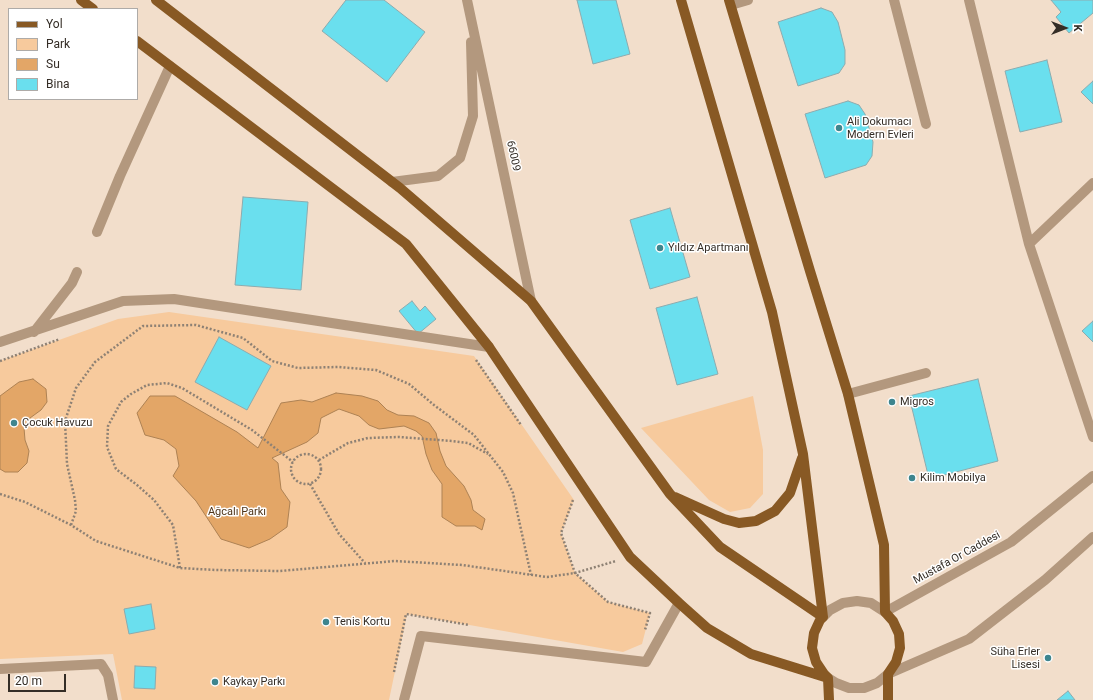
<!DOCTYPE html>
<html>
<head>
<meta charset="utf-8">
<style>
	body { margin:0 }
	#map { position:relative; width:1093px; height:700px; overflow:hidden; background:#f2decb; font-family:Roboto,sans-serif }
	canvas { display:block }
	.legend { position:absolute; left:8px; top:8px; width:130px; height:92px; box-sizing:border-box; background:#fff; border:1px solid #aeaba8; margin:0; padding:5px 7px; list-style:none; font-size:12px; color:#342d26 }
	.legend li { display:flex; align-items:center; gap:8px; height:20px }
	.legend b { width:20px; border:1px solid #aeaba8 }
	.north { position:absolute; left:1045px; top:8px; width:40px; height:40px; -webkit-text-stroke:3px #fff; paint-order:stroke; rotate:90deg; font-size:11px; font-weight:700; line-height:16px; text-align:center; color:#342d26 }
	.north::after { content:''; display:block; margin:auto; width:14px; height:18px; background:#342d26; clip-path:polygon(50% 0,100% 100%,50% 72%,0 100%) }
	.scale { position:absolute; left:8px; top:674px; width:58px; height:18px; box-sizing:border-box; border:2px solid #342d26; border-top:0; padding-left:5px; font-size:12px; line-height:14px; white-space:nowrap; color:#342d26; -webkit-text-stroke:3px #fff; paint-order:stroke }
</style>
</head>
<body>
<div id="map">
<canvas width="1093" height="700"></canvas>
<ul class="legend">
<li><b style="height:5px;background:#885924"></b>Yol</li>
<li><b style="height:11px;background:#f7ca9d"></b>Park</li>
<li><b style="height:11px;background:#e3a667"></b>Su</li>
<li><b style="height:11px;background:#6adfee"></b>Bina</li>
</ul>
<div class="north">K</div>
<div class="scale">20 m</div>
</div>
<script>
const c = document.querySelector('canvas').getContext('2d');
c.lineJoin = 'round';
function fill(path, color) {
  c.fillStyle = color;
  c.fill(path, 'evenodd');
}
function poly(rows) {
  const path = new Path2D();
  for (const r of rows) {
    if (r.length === 3) {
      path.moveTo(r[0] + r[2], r[1]);
      path.arc(r[0], r[1], r[2], 0, 2 * Math.PI);
      continue;
    }
    path.moveTo(r[0], r[1]);
    for (let i = 2; i < r.length; i += 2) path.lineTo(r[i], r[i + 1]);
  }
  return path;
}
function stroke(path, color, width, dash) {
  c.strokeStyle = color;
  c.lineWidth = width;
  c.lineCap = dash ? 'butt' : 'round';
  c.setLineDash(dash || []);
  c.stroke(path);
}
function drawText(font, color, halo, rows, align = 'center') {
  c.font = font + ' Roboto,sans-serif';
  c.lineWidth = 3;
  c.setLineDash([]);
  c.textBaseline = 'middle';
  c.strokeStyle = halo;
  c.fillStyle = color;
  for (const [text, x, y, turn = 0] of rows) {
    c.save();
    c.translate(x, y);
    c.rotate((+turn || 0) * Math.PI / 180);
    c.textAlign = isNaN(turn) ? turn : align;
    if (halo) c.strokeText(text, 0, 0);
    c.fillText(text, 0, 0);
    c.restore();
  }
}
const green = poly([
	[169,312,474,356,574,500,561,533,575,573,608,602,650,613,642,644,623,652,407,614,389,700,122,700,113,654,0,659,0,361,118,319],
	[753,396,763,450,763,494,750,508,730,512,709,500,641,428]
]);
const water = poly([
	[33,379,46,389,47,402,41,410,30,418,24,428,25,440,29,451,27,463,18,472,5,472,0,469,0,396,19,382,33,379],
	[336,393,362,396,378,401,387,410,398,415,414,416,429,423,436,433,440,451,446,466,464,486,471,500,473,510,485,519,482,530,475,526,456,526,442,517,442,484,432,470,426,454,422,436,416,431,404,426,379,429,369,425,359,416,339,409,321,418,318,433,307,442,272,458,278,463,281,489,290,502,287,527,270,539,249,548,221,539,196,501,173,476,179,466,176,449,164,440,145,435,137,413,150,396,175,396,237,432,258,448,281,403,301,400,312,402,336,393]
]);
const building = poly([
	[346,0,384,0,425,32,387,82,322,31,346,0],
	[577,0,616,0,630,54,593,64,577,0],
	[1051,0,1093,0,1093,13,1069,33,1056,17,1061,12,1051,0],
	[821,8,832,12,838,22,845,50,845,64,839,73,798,86,778,22,821,8],
	[1047,60,1062,122,1020,132,1005,71,1047,60],
	[1093,81,1093,104,1081,92,1093,81],
	[848,101,859,105,865,114,873,142,872,156,866,165,825,178,805,114,848,101],
	[243,197,308,202,301,290,235,285,243,197],
	[670,208,690,277,650,289,630,220,670,208],
	[697,297,718,374,677,385,656,308,697,297],
	[412,301,420,311,425,306,436,319,418,334,399,311,412,301],
	[1093,321,1093,342,1082,331,1093,321],
	[219,337,271,366,247,410,195,382,219,337],
	[978,379,998,461,929,479,909,396,978,379],
	[151,604,155,629,129,634,124,609,151,604],
	[135,666,156,667,155,689,134,688,135,666],
	[1068,691,1075,700,1057,700,1068,691]
]);
const path = poly([
	[476,360,521,425],
	[0,361,60,339],
	[306,469,15],
	[319,460,348,443,368,438,399,437,452,441,468,443,488,454],
	[310,484,339,534,365,563],
	[0,494,25,502,71,525,96,541,180,568,216,570,280,571,395,561,462,565,547,577,575,573,616,561],
	[573,500,561,533,575,573,608,602,650,613,645,630],
	[71,525,76,511,75,500,67,464,65,421,76,388,95,362,143,326,196,325,243,338,272,361,298,368,338,367,376,370,409,384,434,405,474,435,503,472,513,493,531,575],
	[180,568,173,525,154,500,137,485,116,469,107,447,108,426,121,402,131,394,147,385,167,383,182,388,252,430,293,462],
	[394,672,406,614,469,625]
]);
const minor = poly([
	[467,0,531,301],
	[894,0,926,124],
	[969,0,1029,244,1093,437],
	[731,5,748,0],
	[392,182,438,176,460,158,473,116,471,42],
	[97,232,120,176,170,66],
	[1029,244,1093,183],
	[34,332,72,283,77,272],
	[0,342,123,301,174,299,489,347],
	[848,394,926,373],
	[823,617,830,610,843,603,857,601,871,603,885,612,1011,542,1093,476],
	[0,669,101,664,108,675,113,700],
	[828,678,836,683,849,688,864,688,877,683,888,674,969,639,1045,580,1093,537],
	[404,700,421,636,646,662,679,603]
]);
const major = poly([
	[81,0,93,9],
	[156,0,400,188,531,301,670,494,720,547,823,617],
	[681,0,772,312,803,454,823,617,820,620,814,633,812,648,816,662,824,674,828,678,829,700],
	[729,0,810,271,848,394,884,545,885,612,893,621,899,634,900,648,896,662,888,674,888,700],
	[137,41,406,244,489,347,630,557,679,603,707,628,751,654,828,678],
	[675,497,724,519,739,523,756,521,775,511,790,493,802,458]
]);
const markers = [
	[839,128,4,"#3e858e"],
	[660,248,4,"#3e858e"],
	[892,402,4,"#3e858e"],
	[14,423,4,"#3e858e"],
	[912,478,4,"#3e858e"],
	[326,622,4,"#3e858e"],
	[1048,658,4,"#3e858e"],
	[215,682,4,"#3e858e"]
];
const poiNames = [
	["Ali Dokumacı",847,122],
	["Modern Evleri",847,135],
	["Yıldız Apartmanı",668,248],
	["Migros",900,402],
	["Çocuk Havuzu",22,423],
	["Kilim Mobilya",920,478],
	["Tenis Kortu",334,622],
	["Süha Erler",1040,652,"right"],
	["Lisesi",1040,665,"right"],
	["Kaykay Parkı",223,682]
];
const streetNames = [
	["66009",513,156,78],
	["Mustafa Or Caddesi",957,558,-29]
];
const parkNames = [
	["Ağcalı Parkı",237,512]
];
fill(green, '#f7ca9d');
fill(water, '#e3a667');
stroke(water, '#ae8254', 1);
fill(building, '#6adfee');
stroke(building, '#8dabae', 1);
stroke(path, '#8e8174', 2.5, [2, 2]);
stroke(minor, '#b3987e', 10);
stroke(major, '#885924', 10);
for (const [x, y, r, color] of markers) {
  const dot = new Path2D();
  dot.arc(x, y, r, 0, 2 * Math.PI);
  c.fillStyle = color;
  c.fill(dot);
  stroke(dot, '#fff', 1.5);
}
drawText('11px', '#342d26', '#fff', poiNames, 'left');
drawText('11px', '#342d26', '#fff', streetNames);
drawText('11px', '#4e3419', '#fff', parkNames);
</script>
</body>
</html>
